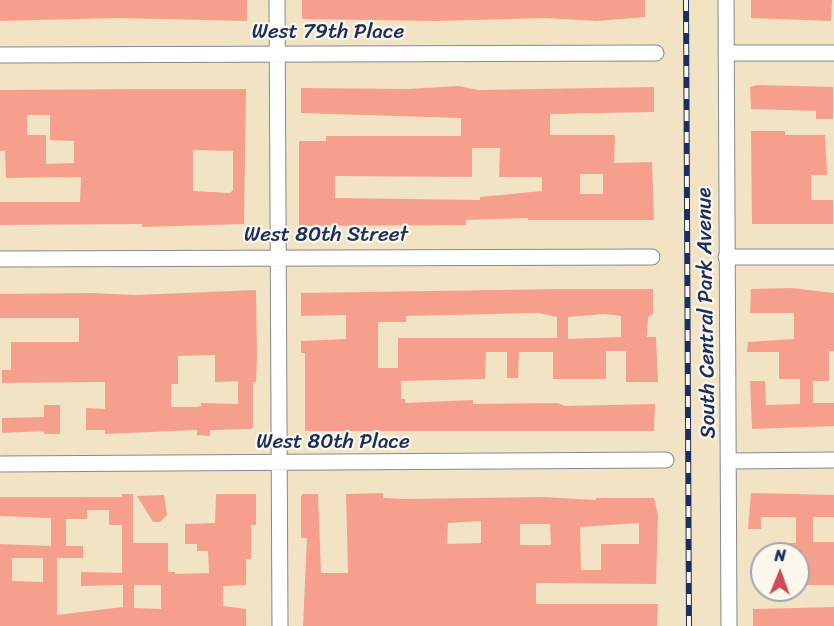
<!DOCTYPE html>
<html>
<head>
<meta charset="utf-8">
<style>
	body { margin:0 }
	#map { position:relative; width:834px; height:626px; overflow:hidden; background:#f2e3c5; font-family:Sriracha,sans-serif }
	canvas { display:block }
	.north { position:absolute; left:750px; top:542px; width:60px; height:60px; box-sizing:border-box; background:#fbf7ec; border:2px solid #a1a7b3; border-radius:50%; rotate:1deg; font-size:16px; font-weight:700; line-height:24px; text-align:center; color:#1b2f5e }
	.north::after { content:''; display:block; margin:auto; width:21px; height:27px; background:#d1495b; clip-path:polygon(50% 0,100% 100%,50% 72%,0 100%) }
</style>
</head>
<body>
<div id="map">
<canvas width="834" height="626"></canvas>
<div class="north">N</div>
</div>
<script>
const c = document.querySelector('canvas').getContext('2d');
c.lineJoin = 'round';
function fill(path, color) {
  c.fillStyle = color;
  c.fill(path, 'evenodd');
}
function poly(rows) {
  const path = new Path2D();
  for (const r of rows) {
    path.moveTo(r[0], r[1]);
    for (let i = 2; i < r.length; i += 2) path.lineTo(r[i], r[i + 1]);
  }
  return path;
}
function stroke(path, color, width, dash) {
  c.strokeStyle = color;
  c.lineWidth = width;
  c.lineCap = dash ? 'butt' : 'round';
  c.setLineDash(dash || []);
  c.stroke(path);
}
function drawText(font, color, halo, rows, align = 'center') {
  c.font = font + ' Sriracha,sans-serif';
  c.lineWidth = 4.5;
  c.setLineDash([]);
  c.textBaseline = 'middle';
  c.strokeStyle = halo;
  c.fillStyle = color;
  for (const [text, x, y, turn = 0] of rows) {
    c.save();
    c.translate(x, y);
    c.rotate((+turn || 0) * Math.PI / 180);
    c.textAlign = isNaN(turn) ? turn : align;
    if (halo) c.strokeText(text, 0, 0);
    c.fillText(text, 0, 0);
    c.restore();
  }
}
const building = poly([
	[0,0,247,0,247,21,116,18,0,21],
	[302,0,645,0,645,17,597,21,545,18,438,21,302,19],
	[751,0,832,0,831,21,751,18],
	[757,85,833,87,833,119,816,119,816,111,751,109,750,87],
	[458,86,479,90,654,87,654,112,550,114,550,135,615,135,614,163,652,162,654,220,528,220,528,218,466,220,466,225,299,226,299,141,326,141,326,136,461,136,461,118,301,113,301,88,408,89],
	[472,148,500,148,499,177,542,177,542,191,480,197,480,200,335,198,335,176,472,177],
	[580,174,603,174,603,194,580,194],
	[146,89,246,89,244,224,142,227,142,224,0,225,0,202,80,202,81,177,6,178,5,151,0,151,0,90],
	[27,115,50,115,50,140,74,141,74,163,46,164,46,135,27,135],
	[193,150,233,151,233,190,230,193,193,191],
	[751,131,785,131,785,135,825,135,827,175,811,175,811,200,833,200,833,224,752,224],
	[792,288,834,293,834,351,829,351,829,381,813,381,813,403,834,403,834,426,752,429,750,381,765,381,766,405,800,404,800,379,779,379,779,352,747,352,748,342,794,339,794,313,750,313,751,289],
	[563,289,653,289,653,314,648,317,647,337,656,337,658,382,626,382,626,351,606,351,606,379,553,379,553,352,519,352,518,378,507,378,507,352,486,352,485,379,401,381,401,399,405,399,405,403,473,400,473,404,558,403,565,406,655,404,654,431,305,431,305,353,301,353,301,341,346,339,346,315,301,316,301,293],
	[538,313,557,317,557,338,398,338,398,368,378,368,378,322,406,322,406,316],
	[604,314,621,316,621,337,568,339,568,317],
	[256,290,257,355,256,382,253,382,253,428,251,429,210,430,210,436,197,435,197,430,105,434,105,430,86,430,86,408,105,409,105,382,2,383,2,370,11,370,11,342,79,342,79,318,0,318,0,294,92,293,136,295],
	[215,355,215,382,238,381,238,404,201,403,201,406,197,407,171,407,171,384,178,384,178,356],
	[44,405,60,405,60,434,44,434,44,431,2,433,2,418,44,417],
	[383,493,383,498,405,499,543,497,596,500,596,498,654,498,658,515,656,584,536,583,536,604,658,604,657,626,303,626,307,538,301,538,301,496,303,494,318,494,321,573,348,573,346,494],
	[481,521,481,543,447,544,448,523],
	[639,523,639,544,601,544,601,570,581,570,580,527],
	[520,524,550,524,551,545,520,545],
	[751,493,834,495,834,517,813,517,813,542,834,542,834,585,798,585,798,554,781,554,781,543,796,543,796,517,761,517,761,529,748,529],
	[122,494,133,494,133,543,168,543,168,572,175,572,175,574,209,573,208,551,197,551,197,544,185,544,185,524,215,523,216,494,256,494,256,525,251,525,251,559,246,559,246,585,223,586,223,606,246,609,246,626,0,626,0,544,51,546,51,518,0,516,0,497,122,497],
	[87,510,109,510,109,525,122,525,122,573,81,572,81,586,123,585,123,607,57,615,57,558,83,558,83,546,66,546,66,519,87,519],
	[12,558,43,558,43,582,12,581],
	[134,585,161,585,161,609,134,608],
	[164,495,167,515,160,522,153,522,137,496],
	[834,607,834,626,753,626,753,609]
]);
const minor = poly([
	[277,0,280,626],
	[726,0,729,626],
	[726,53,834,53],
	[0,55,656,53],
	[726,257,834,257],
	[0,259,652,257],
	[730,461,834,460],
	[0,464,666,460]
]);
const rail = poly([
	[686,0,689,626]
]);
const streetNames = [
	["West 79th Place",328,33],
	["West 80th Street",326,236],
	["South Central Park Avenue",707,313,-91],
	["West 80th Place",333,443]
];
fill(building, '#f79f8d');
stroke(minor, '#868992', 17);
stroke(minor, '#fff', 15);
stroke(rail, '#1b2f5e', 6);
stroke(rail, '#fbf7ec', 4, [11]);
drawText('21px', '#1b2f5e', '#fbf7ec', streetNames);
</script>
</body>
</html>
